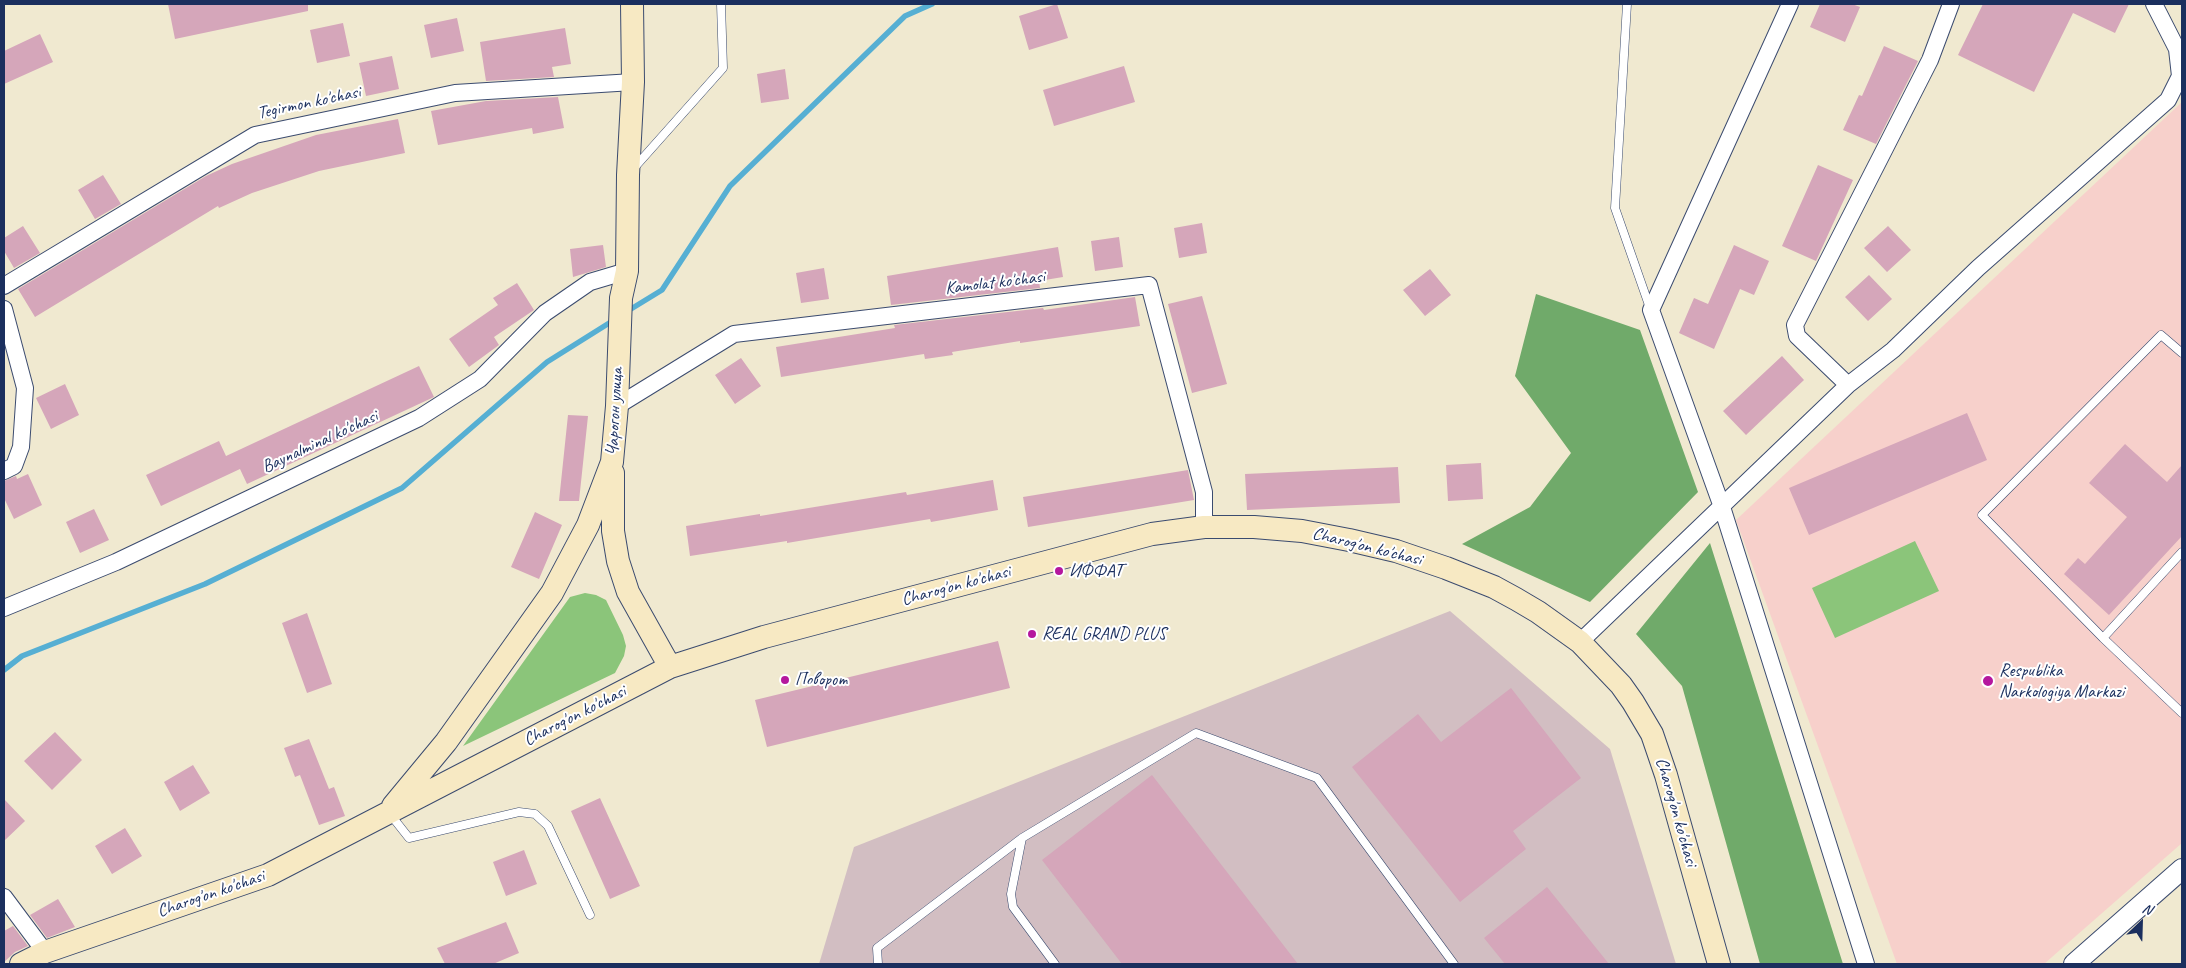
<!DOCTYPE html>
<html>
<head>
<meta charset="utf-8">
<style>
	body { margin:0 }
	#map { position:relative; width:2186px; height:968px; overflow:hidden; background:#f0e9d0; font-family:Caveat,sans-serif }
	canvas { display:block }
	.frame { position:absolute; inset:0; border:5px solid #1b2f5e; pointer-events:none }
	.north { position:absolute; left:2116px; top:898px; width:50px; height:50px; -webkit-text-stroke:4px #fff; paint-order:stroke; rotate:24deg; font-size:14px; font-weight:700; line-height:20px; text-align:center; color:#1b2f5e }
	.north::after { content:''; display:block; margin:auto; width:18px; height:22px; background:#1b2f5e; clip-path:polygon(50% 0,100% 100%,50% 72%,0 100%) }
</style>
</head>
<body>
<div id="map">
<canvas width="2186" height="968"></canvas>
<div class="frame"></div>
<div class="north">N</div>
</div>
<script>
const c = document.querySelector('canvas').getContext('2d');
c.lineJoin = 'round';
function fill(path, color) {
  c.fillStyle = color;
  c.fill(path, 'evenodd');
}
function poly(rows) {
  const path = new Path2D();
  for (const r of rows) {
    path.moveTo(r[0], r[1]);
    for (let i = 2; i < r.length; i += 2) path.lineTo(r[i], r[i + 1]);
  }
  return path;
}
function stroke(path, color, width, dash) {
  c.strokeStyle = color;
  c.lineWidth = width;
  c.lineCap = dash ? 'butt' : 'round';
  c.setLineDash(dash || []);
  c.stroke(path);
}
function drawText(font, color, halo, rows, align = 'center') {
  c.font = font + ' Caveat,sans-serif';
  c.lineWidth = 4;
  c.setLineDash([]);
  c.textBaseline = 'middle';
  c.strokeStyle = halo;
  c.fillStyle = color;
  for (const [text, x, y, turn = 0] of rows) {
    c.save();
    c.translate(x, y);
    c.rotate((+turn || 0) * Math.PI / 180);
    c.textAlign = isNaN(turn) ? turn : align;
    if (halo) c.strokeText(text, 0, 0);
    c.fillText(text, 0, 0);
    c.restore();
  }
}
const built = poly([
	[2182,102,2182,843,2044,964,1897,964,1736,520]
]);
const industrial = poly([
	[1450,611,1610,749,1676,964,819,964,854,847]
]);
const green = poly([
	[1915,541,1939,591,1835,638,1812,588],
	[585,593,596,595,606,600,623,635,626,646,624,656,615,673,463,746,570,597]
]);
const forest = poly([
	[1536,294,1640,330,1698,492,1590,602,1462,544,1530,507,1571,453,1515,376],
	[1710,543,1843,964,1760,964,1682,686,1636,634]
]);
const stream = poly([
	[626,312,662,290,730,186,905,16,932,4],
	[4,670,22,656,205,584,402,488,547,362,614,320]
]);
const building = poly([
	[168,4,308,4,308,11,175,39],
	[1057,4,1068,38,1029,50,1019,16],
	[1820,4,1852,4,1860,7,1845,42,1810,27],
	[1983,4,2129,4,2115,33,2073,13,2034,92,1958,55],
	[457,18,464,51,431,58,424,25],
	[343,23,350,56,317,63,310,30],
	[565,28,571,64,552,67,554,77,486,81,480,42],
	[40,34,53,62,4,84,4,51],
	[1884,46,1918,61,1876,144,1843,130,1859,95,1862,96],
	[392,56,399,89,366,96,359,63],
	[1124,66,1135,102,1054,126,1043,90],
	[785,69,789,99,761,103,757,74],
	[558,97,564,128,533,134,532,128,438,145,431,111,486,101],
	[398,119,405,153,319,171,252,193,219,208,218,206,35,317,18,289,206,176,232,164,316,135],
	[1818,165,1853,180,1816,261,1782,246],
	[103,175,121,204,95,219,78,190],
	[1202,223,1207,253,1179,258,1174,228],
	[23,226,40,253,14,268,4,251,4,238],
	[1888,226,1911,250,1887,272,1864,248],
	[1119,237,1123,267,1095,271,1091,241],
	[603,245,606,267,573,277,570,249],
	[1734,245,1769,261,1754,295,1740,289,1714,349,1679,333,1694,298,1708,304],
	[1058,247,1063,277,1039,281,1040,288,891,305,887,276],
	[824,268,829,299,801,303,796,273],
	[1430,269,1451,295,1425,316,1403,290],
	[1869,275,1892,299,1868,321,1845,297],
	[517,283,534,310,494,337,499,345,469,367,449,339,498,305,493,298],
	[1202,296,1227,384,1192,393,1168,304],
	[1135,297,1140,326,1020,343,1020,341,952,352,953,355,925,359,924,354,781,377,776,347,895,328,894,325,1043,308,1044,310],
	[1782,356,1804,380,1746,435,1723,411],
	[741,358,761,386,735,404,715,375],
	[419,366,434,397,247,484,240,469,161,506,146,475,219,441,226,456],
	[65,384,79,415,51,429,36,398],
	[1967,413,1987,460,1809,535,1789,488],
	[568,415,588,416,579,501,559,501],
	[2125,444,2167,482,2182,465,2182,536,2109,615,2064,574,2078,558,2085,564,2127,517,2089,483],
	[1481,463,1483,499,1448,501,1446,465],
	[1398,467,1400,503,1247,510,1245,474],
	[1188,470,1194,500,1028,527,1023,497],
	[28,474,42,505,14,519,4,498,4,481,16,476,17,479],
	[993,480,998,510,931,522,930,519,787,543,787,541,690,556,686,526,760,514,760,516,906,492,907,495],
	[94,509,109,540,80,553,66,522],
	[535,512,562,525,539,579,511,567],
	[307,613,332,684,307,693,282,623],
	[998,641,1010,688,767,747,755,700],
	[1511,688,1581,778,1513,831,1526,849,1460,902,1352,767,1418,714,1441,742],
	[55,732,82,760,52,790,24,761],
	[309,739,329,789,334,787,345,816,319,825,300,775,295,777,284,748],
	[193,765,210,793,180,811,164,782],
	[1152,775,1298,964,1122,964,1042,860],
	[600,798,640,886,610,899,571,811],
	[4,799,25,821,4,841],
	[125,828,142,856,112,874,95,846],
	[524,850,537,884,506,896,493,862],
	[1547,887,1609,964,1505,964,1484,938],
	[58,899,75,927,47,938,30,915],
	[506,922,519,953,493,964,445,964,437,948],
	[13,926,28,946,15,952,4,962,4,931]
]);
const service = poly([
	[1627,4,1615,208,1650,308],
	[634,168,723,68,721,4],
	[2182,353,2161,335,1982,515,2103,638,2182,713],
	[2103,638,2182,552],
	[390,814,409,838,519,812,535,814,548,826,590,915],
	[1022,838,1011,894,1013,907,1055,964],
	[878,964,877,948,1022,838,1196,733,1317,778,1454,964]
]);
const minor = poly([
	[1790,4,1651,310,1722,507,1866,964],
	[4,286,255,135,455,93,633,82],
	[4,309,25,388,21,447,14,466,4,471],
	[1848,385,1797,336,1795,325,1930,60,1951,4],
	[617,406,734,334,1149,285,1204,492,1204,527],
	[4,608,116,562,419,418,480,379,545,313,590,282,627,271],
	[1580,642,1848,385,1893,350,1978,268,2168,100,2180,76,2177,49,2154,4],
	[4,897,45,952]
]);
const tertiary = poly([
	[2074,964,2182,869]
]);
const secondary = poly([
	[613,473,613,531,618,561,628,592,670,667],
	[393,806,446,742,552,593,588,525,612,462,617,406,621,298,627,271,628,175,633,82,632,4],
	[21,964,45,952,268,875,670,667,764,637,1152,534,1204,527,1254,527,1302,531,1349,540,1396,551,1446,568,1494,587,1516,599,1538,612,1580,642,1621,685,1633,702,1652,734,1666,775,1719,964]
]);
const markers = [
	[1059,571,5,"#b5179e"],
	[1032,634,5,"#b5179e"],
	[785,680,5,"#b5179e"],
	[1988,681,6,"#b5179e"]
];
const streetNames = [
	["Tegirmon ko'chasi",309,103,-12],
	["Kamolat ko'chasi",995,283,-7],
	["Чарогон улица",615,412,-87],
	["Baynalminal ko'chasi",320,442,-25],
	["Charog'on ko'chasi",1367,547,14],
	["Charog'on ko'chasi",956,586,-15],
	["Charog'on ko'chasi",575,716,-27],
	["Charog'on ko'chasi",1676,812,74],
	["Charog'on ko'chasi",211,894,-19]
];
const poiNames = [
	["ИФФАТ",1069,571],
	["REAL GRAND PLUS",1042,634],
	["Respublika",1999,671],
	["Narkologiya Markazi",1999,692],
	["Поворот",795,680]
];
fill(built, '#f7d0cb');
fill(industrial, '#d2bec2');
fill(green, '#8bc57a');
fill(forest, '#70aa6a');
stroke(stream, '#56afd3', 5.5);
fill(building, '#d5a6ba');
stroke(service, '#3b4b6f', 9);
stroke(minor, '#3b4b6f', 18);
stroke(tertiary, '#3b4b6f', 22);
stroke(secondary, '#3b4b6f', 24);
stroke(service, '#fff', 8);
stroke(minor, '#fff', 16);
stroke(tertiary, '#fff', 20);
stroke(secondary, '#f7e9c3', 22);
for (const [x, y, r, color] of markers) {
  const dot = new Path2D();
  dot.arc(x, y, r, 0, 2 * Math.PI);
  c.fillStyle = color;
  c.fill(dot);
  stroke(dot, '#fff', 2);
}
drawText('18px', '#1b2f5e', '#fff', streetNames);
drawText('18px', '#1b2f5e', '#fff', poiNames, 'left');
</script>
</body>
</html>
